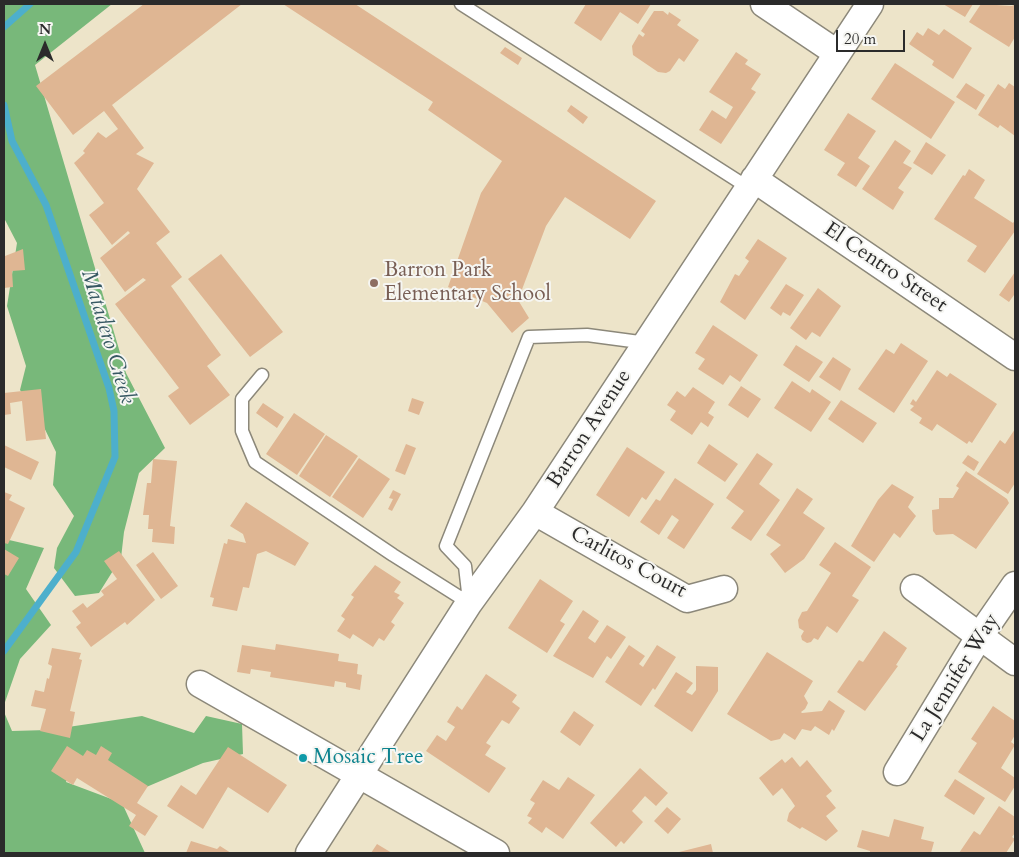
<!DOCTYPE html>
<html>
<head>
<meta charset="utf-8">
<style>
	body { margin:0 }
	#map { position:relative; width:1019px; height:857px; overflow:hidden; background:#ede4c9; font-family:Cardo,serif }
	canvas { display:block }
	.frame { position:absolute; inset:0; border:5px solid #2b2b2b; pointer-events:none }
	.north { position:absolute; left:20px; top:20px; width:50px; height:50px; -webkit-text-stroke:4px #f6f6f2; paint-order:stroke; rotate:0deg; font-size:14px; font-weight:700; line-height:20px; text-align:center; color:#2b2b2b }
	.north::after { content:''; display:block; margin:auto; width:18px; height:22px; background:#2b2b2b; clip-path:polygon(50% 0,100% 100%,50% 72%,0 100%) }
	.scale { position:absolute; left:836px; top:30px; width:69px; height:22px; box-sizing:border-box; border:2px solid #2b2b2b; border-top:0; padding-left:6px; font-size:15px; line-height:18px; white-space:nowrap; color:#2b2b2b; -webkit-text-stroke:4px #f6f6f2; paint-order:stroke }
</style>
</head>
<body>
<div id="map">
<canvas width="1019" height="857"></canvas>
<div class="frame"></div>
<div class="north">N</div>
<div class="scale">20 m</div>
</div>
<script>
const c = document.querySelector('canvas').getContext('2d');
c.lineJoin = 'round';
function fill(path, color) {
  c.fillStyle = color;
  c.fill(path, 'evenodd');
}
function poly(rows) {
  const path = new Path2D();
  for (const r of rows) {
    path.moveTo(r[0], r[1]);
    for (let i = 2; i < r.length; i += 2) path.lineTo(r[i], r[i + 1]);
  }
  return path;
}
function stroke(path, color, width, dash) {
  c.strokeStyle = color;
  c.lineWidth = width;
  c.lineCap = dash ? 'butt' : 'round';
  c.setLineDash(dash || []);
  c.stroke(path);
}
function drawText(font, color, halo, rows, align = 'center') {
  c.font = font + ' Cardo,serif';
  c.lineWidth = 4;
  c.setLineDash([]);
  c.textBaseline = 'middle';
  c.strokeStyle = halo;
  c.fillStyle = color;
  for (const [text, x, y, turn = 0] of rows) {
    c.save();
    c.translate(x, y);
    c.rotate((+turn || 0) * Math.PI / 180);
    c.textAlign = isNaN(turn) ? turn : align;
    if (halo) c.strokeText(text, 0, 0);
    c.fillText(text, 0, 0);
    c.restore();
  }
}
const forest = poly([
	[4,4,112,4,35,65,126,373,165,448,139,473,124,532,121,558,99,593,75,596,54,568,57,548,74,516,53,485,56,452,38,415,20,390,26,366,7,306,17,243,4,218],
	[9,540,44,548,26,589,51,625,20,659,4,705,4,542],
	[4,712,12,731,48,730,142,716,194,733,206,716,242,724,243,754,203,763,144,788,74,759,66,782,122,803,145,853,4,853]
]);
const stream = poly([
	[4,27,30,4],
	[4,105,12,141,46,205,109,388,114,411,115,457,76,552,4,651]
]);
const building = poly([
	[144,4,242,4,112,105,144,148,136,154,154,163,137,189,170,232,156,243,182,277,171,286,221,355,207,366,230,395,190,425,168,396,179,388,115,304,146,280,143,278,125,292,100,258,130,233,128,231,112,245,89,215,104,203,74,163,85,153,83,151,98,132,106,138,118,129,104,111,73,135,36,86],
	[283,4,355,4,656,201,630,239,565,197,546,226,518,300,529,318,512,333,487,303,448,287,481,193,502,161,428,110,433,102],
	[586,4,651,4,638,24,620,12,601,41,574,23],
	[943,4,973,4,965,17],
	[981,4,1012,6,1015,4,1015,37,1009,47,969,22],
	[654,11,663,11,668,15,669,12,681,20,677,25,699,40,684,62,679,58,670,71,666,73,658,72,633,55,632,46,639,34,643,37,645,34,641,31],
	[928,28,939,35,944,29,972,48,953,79,932,65,934,61,909,44,917,32,923,36],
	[505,47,522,58,518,65,500,53],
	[736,52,748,60,745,64,761,74,751,89,756,92,721,144,699,130,712,110,726,119,733,107,709,92],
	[895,63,955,102,931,139,871,99],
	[966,83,985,95,976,110,956,97],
	[1009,83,1015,87,1015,136,1000,125,998,128,978,115,998,84,1005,89],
	[571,105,588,117,583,124,567,111],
	[848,113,876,131,858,158,870,166,856,187,837,175,845,163,824,150],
	[895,140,911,151,903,163,912,168,898,188,904,192,893,210,862,189],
	[926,142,946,155,932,175,913,163],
	[969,169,985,180,974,198,1013,223,1015,220,1015,231,985,273,967,261,977,246,934,219,963,175,965,176],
	[758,239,787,258,745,320,720,302,735,274,739,276,749,261,745,258],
	[23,249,25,270,12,271,13,287,4,288,5,256],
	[221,254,283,332,250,357,188,279],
	[1015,272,1015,297,1014,295,1009,302,999,295],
	[786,284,804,295,790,316,783,312,781,316,770,308],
	[818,288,841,306,820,337,812,332,806,340,790,328],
	[713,325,758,355,740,382,730,375,723,385,698,369,705,359,695,353],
	[901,343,928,361,894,413,858,389,886,349,894,354],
	[796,345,823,362,809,382,783,365],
	[833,357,851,369,840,391,819,377],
	[937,370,947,377,950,373,997,404,972,443,969,441,967,444,937,424,932,431,919,423,922,418,910,410,914,406,910,404,913,399,916,402],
	[792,381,810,393,812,389,831,402,811,432,774,408],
	[741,386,761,399,748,418,728,405],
	[693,387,715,402,708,413,714,417,708,427,701,422,692,435,670,420,676,411,667,405,677,391,685,397],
	[41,389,46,439,26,441,22,401,10,403,11,414,4,415,4,393],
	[412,398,424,402,419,415,408,411],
	[841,400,877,423,863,443,828,419],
	[263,403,284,417,277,428,256,413],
	[294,413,325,434,297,475,266,454],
	[1015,429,1015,483,1008,494,977,474,1000,440,1005,444],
	[326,435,358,456,330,497,299,476],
	[406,444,416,448,405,475,395,471],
	[709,444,738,464,725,482,697,463],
	[4,445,39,462,31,480,4,467],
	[627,447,665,472,646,500,642,497,629,517,596,495],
	[757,453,773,464,759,484,780,500,751,541,731,528,744,511,726,498],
	[968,455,979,462,974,471,962,463],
	[359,458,390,479,363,518,332,497],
	[153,459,177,461,170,526,175,527,174,544,152,542,153,529,148,529,149,515,143,515,147,483,151,483],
	[966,471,1007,499,1009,503,976,549,953,534,936,535,933,531,932,510,939,509,939,498,953,498,959,488,956,486],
	[675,478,714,504,684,549,667,538,679,520,672,515,659,535,640,522,656,499,660,501],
	[892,484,914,497,908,507,916,516,900,538,894,533,874,562,851,546,878,500],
	[797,488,813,499,803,513,825,528,804,559,785,573,770,554,781,545,766,535],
	[393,490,401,494,392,511,388,509,393,499,389,498],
	[4,492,12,495,9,500,25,508,8,544,4,543],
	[246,502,309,543,295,566,266,551,257,554,249,588,243,587,237,611,212,606,214,598,210,597,224,543,227,544,228,539,246,543,243,534,230,526],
	[835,542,871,567,852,596,859,600,837,633,827,626,818,640,814,638,811,642,807,643,802,640,801,636,804,631,799,628,798,620,802,612,807,611,831,573,819,565],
	[4,549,19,558,8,576,4,574],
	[119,551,155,600,127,625,125,622,91,647,76,627,81,623,72,611,83,603,87,608,104,595,101,591,117,579,104,561],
	[153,552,178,586,161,599,136,565],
	[375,565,401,582,394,592,400,595,397,598,404,603,391,622,395,625,384,641,379,638,373,647,353,634,350,639,337,631,345,619,341,616,354,597,351,595],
	[540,579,573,601,560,621,565,624,547,653,508,628],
	[583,610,599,621,588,638,595,643,607,625,626,637,611,659,607,656,593,678,553,656],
	[884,631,907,648,896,665,898,666,865,711,837,692,859,660,863,662],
	[276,644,339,654,338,661,358,664,357,674,362,675,360,690,346,687,346,683,335,681,334,687,270,677,271,672,251,669,250,674,237,672,242,645,275,650],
	[629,645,645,656,639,664,643,667,657,645,676,657,655,690,653,688,641,706,605,682],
	[52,648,81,653,79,659,82,660,70,711,75,712,70,738,40,731,46,709,31,706,35,690,44,692,47,678,49,679,52,666,48,664],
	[767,652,813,681,804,696,808,703,805,709,801,712,802,713,822,711,829,700,845,711,834,731,832,729,829,735,815,726,811,731,802,729,795,740,784,733,780,739,771,741,727,714],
	[696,666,718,667,718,691,692,732,654,706,676,672,693,683,686,692,692,695,696,690],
	[486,674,517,695,512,702,520,708,509,724,502,720,486,743,491,746,485,755,506,768,489,793,426,751,437,735,446,741,455,727,447,722,457,706,462,710],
	[993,706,1015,721,1015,735,1011,742,1015,745,1001,768,1015,778,1015,786,1005,802,958,772,977,743,971,739],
	[574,711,594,725,580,746,560,732],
	[67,746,83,756,87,750,96,755,101,746,112,753,108,760,148,786,137,803,158,816,145,836,129,826,136,815,77,778,73,785,51,771],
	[228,747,287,785,268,813,228,787,203,829,167,806,181,785,196,795],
	[792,757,800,767,807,760,832,791,826,796,836,808,826,816,838,831,826,841,802,827,800,829,787,821,789,813,795,806,791,800,782,788,773,796,759,778,782,759,785,763],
	[640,768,668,793,656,806,645,796,632,811,643,822,624,844,621,841,616,847,590,823],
	[568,777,595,795,563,839,546,827,542,833,528,823,532,818,527,816,535,803,530,800,543,780,559,790],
	[955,779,985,798,974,815,944,796],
	[999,806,1015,817,1015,833,1012,837,1015,839,1006,853,959,853,974,831,980,835],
	[667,807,681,819,668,834,654,821],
	[894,819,924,827,921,839,934,842,931,853,870,853,870,851,857,847,862,830,889,837],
	[191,841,217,849,220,846,231,853,186,853],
	[377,844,392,853,371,853],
	[711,844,713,853,675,853]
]);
const lane = poly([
	[461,4,749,188],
	[262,375,242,399,242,431,255,462,393,555,469,603],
	[469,601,465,566,446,546,529,337,587,335,647,343]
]);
const street = poly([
	[764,4,837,53],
	[754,179,1015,357],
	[535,512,687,599,724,589],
	[914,588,1015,662],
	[200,684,496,853],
	[897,772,979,637,1015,585],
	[309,853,469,603,535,512,870,4]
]);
const markers = [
	[374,283,5,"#8d6e63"],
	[303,758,5,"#0f9aa8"]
];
const streetNames = [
	["El Centro Street",885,268,34],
	["Barron Avenue",590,429,-57],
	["Carlitos Court",628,563,28],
	["La Jennifer Way",956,678,-58]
];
const educationNames = [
	["Barron Park",384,271],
	["Elementary School",384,295]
];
const cultureNames = [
	["Mosaic Tree",313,758]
];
const waterNames = [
	["Matadero Creek",107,337,73]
];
fill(forest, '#78b87a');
stroke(stream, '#4dafcc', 7);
fill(building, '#dfb693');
stroke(lane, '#8c887a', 15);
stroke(street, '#8c887a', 29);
stroke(lane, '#fff', 12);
stroke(street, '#fff', 26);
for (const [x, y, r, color] of markers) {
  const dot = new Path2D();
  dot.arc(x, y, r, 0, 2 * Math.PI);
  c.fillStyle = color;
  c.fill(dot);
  stroke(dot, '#f6f6f2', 2);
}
drawText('21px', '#2b2b2b', '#f6f6f2', streetNames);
drawText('21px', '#785e54', '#f6f6f2', educationNames, 'left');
drawText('21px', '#0d838f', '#f6f6f2', cultureNames, 'left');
drawText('italic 22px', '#375963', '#f6f6f2', waterNames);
</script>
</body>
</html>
